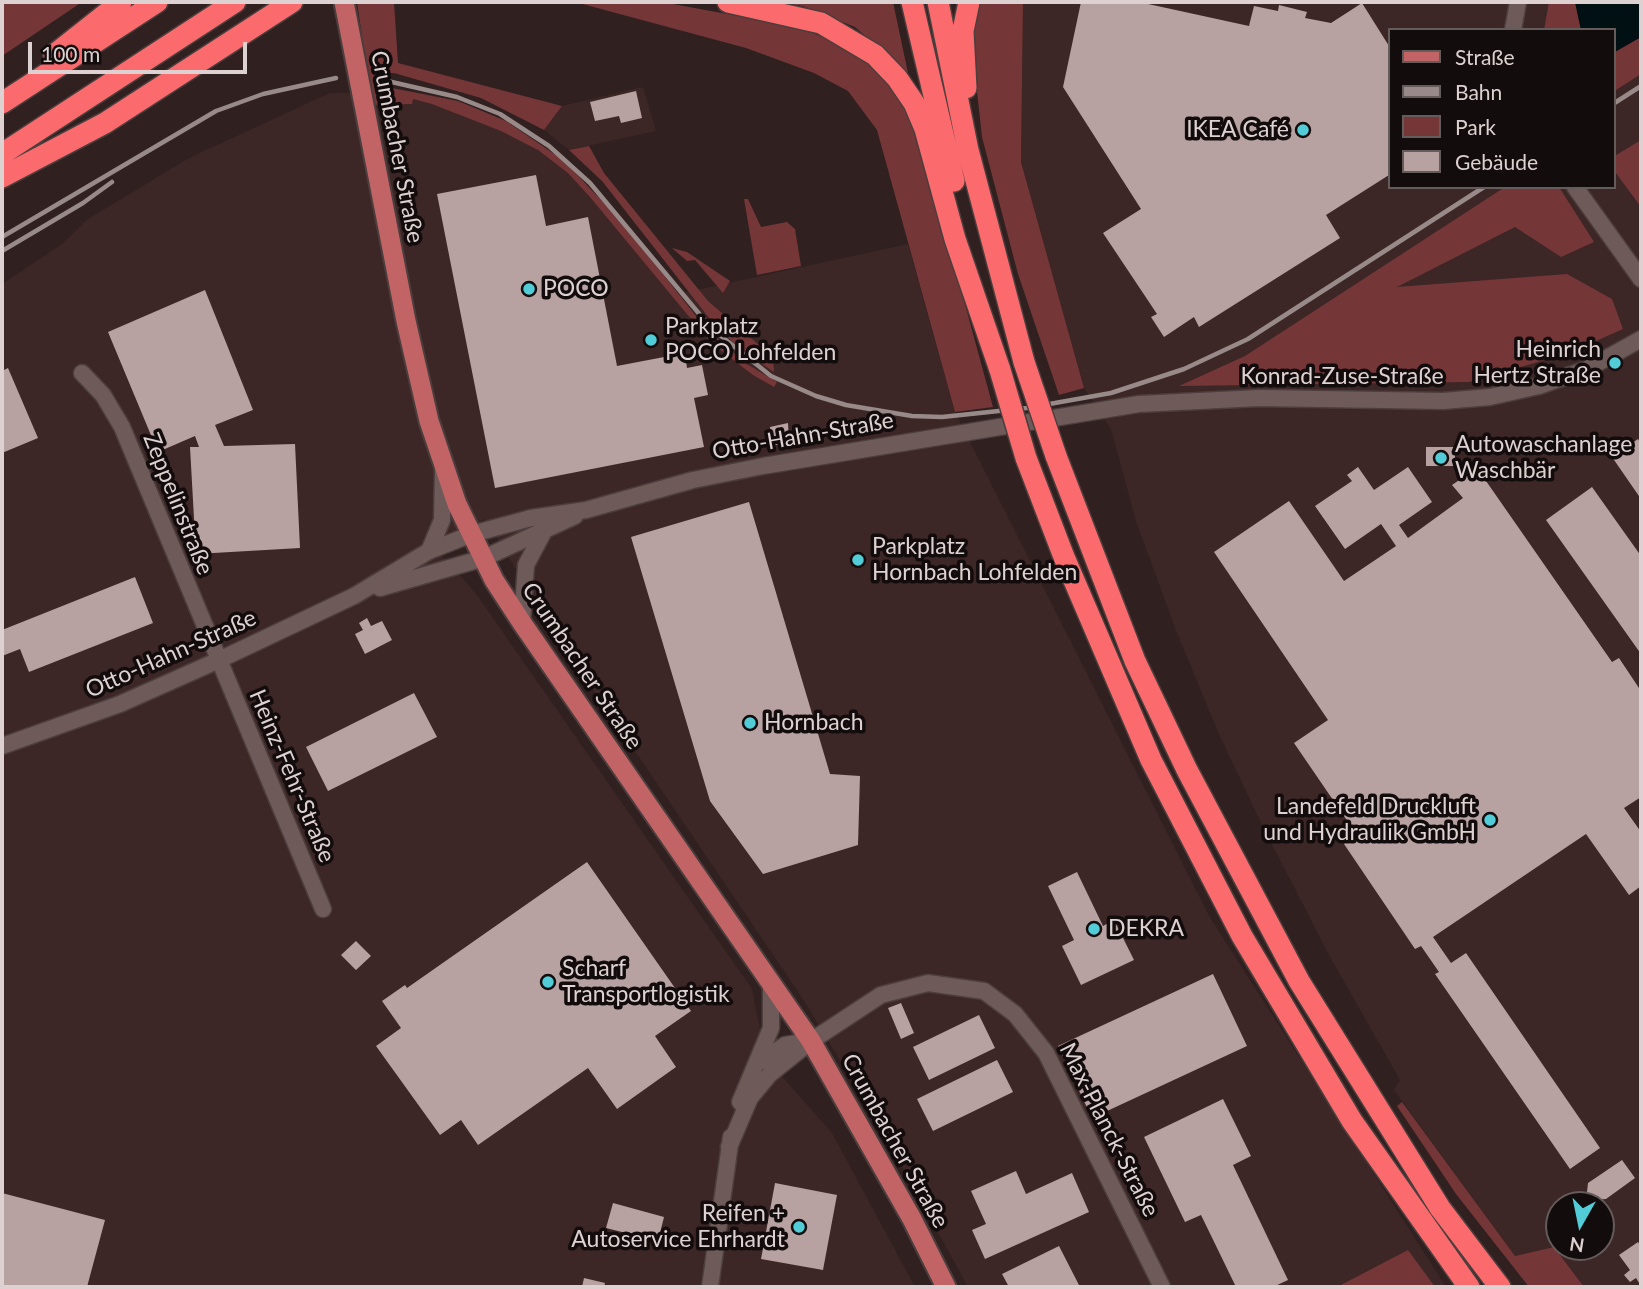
<!DOCTYPE html>
<html>
<head>
<meta charset="utf-8">
<style>
	body { margin:0 }
	#map { position:relative; width:1643px; height:1289px; overflow:hidden; background:#302020; font-family:Lato,sans-serif }
	canvas { display:block }
	.frame { position:absolute; inset:0; border:4px solid #ddd2d1; pointer-events:none }
	.legend { position:absolute; left:1388px; top:28px; width:228px; height:161px; box-sizing:border-box; background:#130c0c; border:2px solid #645b5b; margin:0; padding:9px 12px; list-style:none; font-size:21px; color:#ddd2d1 }
	.legend li { display:flex; align-items:center; gap:14px; height:35px }
	.legend b { width:35px; border:2px solid #645b5b }
	.north { position:absolute; left:1545px; top:1191px; width:70px; height:70px; box-sizing:border-box; background:#130c0c; border:2px solid #645b5b; border-radius:50%; rotate:189deg; font-size:19px; font-weight:700; line-height:28px; text-align:center; color:#ddd2d1 }
	.north::after { content:''; display:block; margin:auto; width:24px; height:32px; background:#52ccd6; clip-path:polygon(50% 0,100% 100%,50% 72%,0 100%) }
	.scale { position:absolute; left:28px; top:42px; width:219px; height:32px; box-sizing:border-box; border:4px solid #ddd2d1; border-top:0; padding-left:9px; font-size:21px; line-height:24px; white-space:nowrap; color:#ddd2d1; -webkit-text-stroke:5px #130c0c; paint-order:stroke }
</style>
</head>
<body>
<div id="map">
<canvas width="1643" height="1289"></canvas>
<div class="frame"></div>
<ul class="legend">
<li><b style="height:9px;background:#c26466"></b>Straße</li>
<li><b style="height:9px;background:#978a89"></b>Bahn</li>
<li><b style="height:19px;background:#753637"></b>Park</li>
<li><b style="height:19px;background:#b7a2a1"></b>Gebäude</li>
</ul>
<div class="north">N</div>
<div class="scale">100 m</div>
</div>
<script>
const c = document.querySelector('canvas').getContext('2d');
c.lineJoin = 'round';
function fill(path, color) {
  c.fillStyle = color;
  c.fill(path, 'evenodd');
}
function poly(rows) {
  const path = new Path2D();
  for (const r of rows) {
    path.moveTo(r[0], r[1]);
    for (let i = 2; i < r.length; i += 2) path.lineTo(r[i], r[i + 1]);
  }
  return path;
}
function stroke(path, color, width, dash) {
  c.strokeStyle = color;
  c.lineWidth = width;
  c.lineCap = dash ? 'butt' : 'round';
  c.setLineDash(dash || []);
  c.stroke(path);
}
function drawText(font, color, halo, rows, align = 'center') {
  c.font = font + ' Lato,sans-serif';
  c.lineWidth = 7;
  c.setLineDash([]);
  c.textBaseline = 'middle';
  c.strokeStyle = halo;
  c.fillStyle = color;
  for (const [text, x, y, turn = 0] of rows) {
    c.save();
    c.translate(x, y);
    c.rotate((+turn || 0) * Math.PI / 180);
    c.textAlign = isNaN(turn) ? turn : align;
    if (halo) c.strokeText(text, 0, 0);
    c.fillText(text, 0, 0);
    c.restore();
  }
}
const built = poly([
	[1023,2,1641,2,1641,1287,1584,1287,1554,1247,1515,1256,1394,1090,1400,1080,1329,955,1261,823,1219,734,1177,633,1136,521,1111,429,1084,388,1021,162],
	[1389,30,1613,30,1613,187,1389,187],
	[1559,1205,1601,1205,1601,1247,1559,1247],
	[643,87,656,131,569,150,544,130,562,106],
	[413,92,458,101,506,121,563,160,624,224,678,294,908,244,955,412,1209,916,1446,1287,968,1287,876,1119,801,996,559,639,485,519,431,544,474,591,752,989,760,1030,755,1046,832,1133,915,1287,2,1287,2,284,62,244,88,219,189,158,330,93]
]);
const green = poly([
	[5,2,82,2,2,56,2,4],
	[357,2,394,2,398,63,562,106,544,130,481,98,394,73,381,73,382,86,458,101,506,121,563,160,624,224,702,324,745,363,777,382,774,387,753,375,710,342,590,197,568,173,538,150,501,131,432,104,413,99,412,104,372,105],
	[575,2,662,2,792,26,826,38,872,66,899,95,911,122,930,176,993,407,955,412,877,130,848,91,814,73,746,48],
	[775,2,893,2,908,73,855,27,803,6],
	[979,2,1023,2,1021,162,1084,388,1059,395,1018,274,982,137,972,46],
	[1549,2,1575,2,1581,30,1544,30],
	[1641,37,1641,74,1613,92,1613,53],
	[1641,140,1641,207,1613,169,1613,157],
	[589,146,604,173,708,301,773,357,774,372,740,349,713,323,602,181,569,150],
	[1505,187,1559,187,1594,242,1561,257,1515,227,1397,287,1567,274,1612,299,1623,329,1569,353,1469,382,1179,386,1245,356],
	[744,199,748,199,761,227,787,222,795,229,801,266,757,275],
	[672,248,687,252,730,281,723,293,695,260,687,261],
	[1402,1102,1515,1256,1554,1247,1584,1287,1529,1287,1456,1194,1397,1106],
	[1408,1250,1435,1287,1337,1287]
]);
const water = poly([
	[1575,2,1641,2,1641,37,1613,53,1613,30,1581,30]
]);
const building = poly([
	[1081,2,1139,2,1249,26,1254,6,1278,11,1279,5,1307,12,1305,18,1331,23,1362,3,1389,46,1389,175,1326,215,1340,238,1199,327,1194,317,1164,337,1151,317,1157,314,1103,233,1141,209,1063,87],
	[636,91,642,118,621,123,619,116,595,121,590,102],
	[536,175,546,226,588,217,617,366,685,353,687,368,702,365,708,395,694,398,704,447,495,488,437,194],
	[205,290,253,410,215,425,224,446,295,444,300,548,196,554,190,447,199,447,195,436,158,452,108,332],
	[8,368,38,438,2,453,2,371],
	[788,423,789,441,773,446,770,427],
	[1638,439,1641,444,1641,499,1612,457],
	[1426,447,1455,447,1455,466,1426,466],
	[1358,467,1374,490,1408,467,1432,502,1399,525,1408,538,1463,498,1452,485,1477,468,1612,662,1619,658,1641,691,1641,797,1624,808,1641,832,1641,886,1629,895,1586,834,1433,937,1451,963,1466,953,1600,1148,1570,1169,1435,974,1439,972,1421,946,1415,949,1344,844,1357,835,1294,743,1328,720,1214,552,1289,501,1344,581,1396,546,1381,524,1345,549,1315,506,1352,481,1347,475],
	[1592,487,1641,556,1641,654,1546,520],
	[749,502,830,774,860,776,858,845,763,874,710,801,631,537],
	[135,577,153,623,29,672,20,649,2,656,2,630],
	[367,618,371,626,382,621,392,640,365,654,355,634,363,630,359,623],
	[414,693,437,737,328,791,306,747],
	[587,862,691,1011,655,1036,676,1067,617,1109,588,1068,478,1145,461,1120,440,1135,376,1046,401,1028,382,1001,405,985,407,988],
	[1077,872,1103,926,1114,920,1134,960,1081,985,1062,946,1074,940,1048,886],
	[356,941,371,956,356,970,341,955],
	[1213,974,1247,1046,1092,1118,1058,1046],
	[901,1003,914,1033,901,1039,888,1008],
	[979,1015,995,1048,929,1080,913,1047],
	[997,1060,1013,1092,933,1131,917,1099],
	[1223,1099,1251,1156,1233,1165,1288,1280,1273,1287,1236,1287,1201,1215,1185,1222,1144,1137],
	[1622,1160,1635,1178,1606,1199,1593,1200,1587,1192,1588,1183],
	[1016,1171,1026,1194,1072,1173,1089,1212,985,1259,972,1230,986,1224,971,1191],
	[775,1183,837,1195,823,1270,761,1259],
	[2,1193,105,1220,87,1287,2,1287],
	[613,1203,664,1217,658,1241,606,1228],
	[1638,1242,1641,1247,1641,1286,1636,1278,1630,1282,1624,1275,1630,1270,1619,1255],
	[1059,1246,1080,1287,1009,1287,1002,1274],
	[584,1278,605,1283,604,1287,582,1287]
]);
const minor = poly([
	[1513,30,1518,2],
	[1575,187,1641,279],
	[82,373,103,395,122,427,323,909],
	[429,551,442,520,443,470],
	[380,588,484,558,575,516],
	[522,623,526,565,543,533],
	[2,746,120,704,219,660,354,596,429,551,472,534,531,518,586,510,693,480,763,466,1139,404,1259,398,1443,401,1490,397,1539,386,1587,369,1641,339],
	[760,1062,785,1045,809,1041],
	[740,1102,771,1028,771,985],
	[729,1147,750,1098,770,1074,811,1041,881,995,928,983,984,991,1015,1014,1046,1053,1162,1287],
	[710,1287,731,1137]
]);
const major = poly([
	[344,2,406,321,429,421,457,504,494,580,522,623,811,1041,912,1219,946,1287]
]);
const highway = poly([
	[728,2,821,23,875,55,897,78,914,103,925,129,955,239,1000,370],
	[912,2,954,181],
	[938,2,968,150,1024,362],
	[54,55,121,2],
	[966,88,963,31,969,2],
	[2,103,157,2],
	[2,154,235,2],
	[2,177,105,123,292,2],
	[1056,456,1135,661,1187,770,1299,981,1440,1208,1500,1287],
	[1026,458,1064,557,1151,760,1242,936,1352,1121,1469,1287]
]);
const rail = poly([
	[383,80,457,97,500,114,549,146,590,183,711,328,771,376,816,396,846,405,912,416,942,417,1027,408,1111,393,1184,369,1248,339,1484,187],
	[1613,104,1641,86],
	[2,237,216,111,263,94,336,78],
	[2,251,83,203,112,182]
]);
const highwayBridge = poly([
	[1024,362,1056,456],
	[1000,370,1026,458]
]);
const markers = [
	[1303,130,7,"#52ccd6"],
	[529,289,7,"#52ccd6"],
	[651,340,7,"#52ccd6"],
	[1615,363,7,"#52ccd6"],
	[1441,458,7,"#52ccd6"],
	[858,560,7,"#52ccd6"],
	[750,723,7,"#52ccd6"],
	[1490,820,7,"#52ccd6"],
	[1094,929,7,"#52ccd6"],
	[548,982,7,"#52ccd6"],
	[799,1227,7,"#52ccd6"]
];
const poiNames = [
	["IKEA Café",1289,130,"right"],
	["POCO",543,289],
	["Parkplatz",665,327],
	["POCO Lohfelden",665,353],
	["Heinrich",1601,350,"right"],
	["Hertz Straße",1601,376,"right"],
	["Autowaschanlage",1455,445],
	["Waschbär",1455,471],
	["Parkplatz",872,547],
	["Hornbach Lohfelden",872,573],
	["Hornbach",764,723],
	["Landefeld Druckluft",1476,807,"right"],
	["und Hydraulik GmbH",1476,833,"right"],
	["DEKRA",1108,929],
	["Scharf",562,969],
	["Transportlogistik",562,995],
	["Reifen +",785,1214,"right"],
	["Autoservice Ehrhardt",785,1240,"right"]
];
const streetNames = [
	["Crumbacher Straße",397,147,79],
	["Konrad-Zuse-Straße",1342,377],
	["Otto-Hahn-Straße",803,436,-10],
	["Zeppelinstraße",178,504,68],
	["Otto-Hahn-Straße",171,654,-24],
	["Crumbacher Straße",582,666,56],
	["Heinz-Fehr-Straße",292,776,67],
	["Max-Planck-Straße",1109,1130,63],
	["Crumbacher Straße",895,1141,61]
];
fill(built, '#3d2626');
fill(green, '#753637');
fill(water, '#011012');
fill(building, '#b7a2a1');
stroke(minor, '#4b3e3d', 19);
stroke(major, '#4b3e3d', 23);
stroke(highway, '#4b3e3d', 24);
stroke(minor, '#6d5a59', 16);
stroke(major, '#c26466', 19);
stroke(highway, '#fb6b6e', 21);
stroke(rail, '#978a89', 4.5);
stroke(highwayBridge, '#4b3e3d', 24, []);
stroke(highwayBridge, '#fb6b6e', 21);
for (const [x, y, r, color] of markers) {
  const dot = new Path2D();
  dot.arc(x, y, r, 0, 2 * Math.PI);
  c.fillStyle = color;
  c.fill(dot);
  stroke(dot, '#130c0c', 2.5);
}
drawText('23px', '#ddd2d1', '#130c0c', poiNames, 'left');
drawText('23px', '#ddd2d1', '#130c0c', streetNames);
</script>
</body>
</html>
